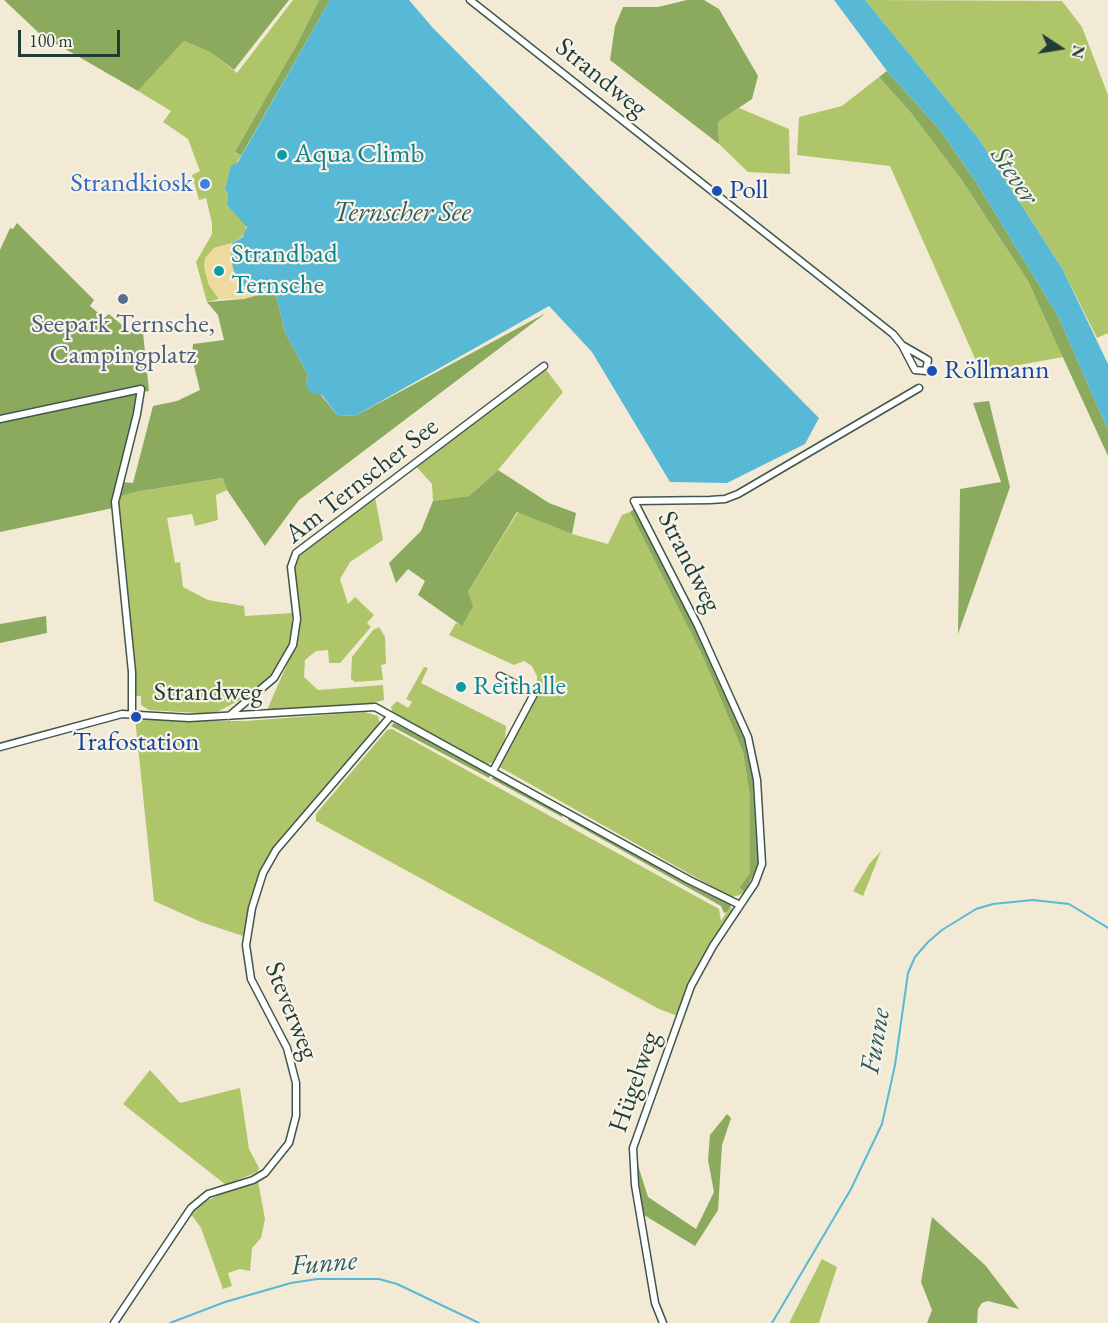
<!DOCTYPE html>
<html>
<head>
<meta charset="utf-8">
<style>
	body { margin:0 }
	#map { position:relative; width:1108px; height:1323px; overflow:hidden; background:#f2ead4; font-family:"EB Garamond",serif }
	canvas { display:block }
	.north { position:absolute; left:1030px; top:18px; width:60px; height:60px; -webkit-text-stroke:4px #f7f3e8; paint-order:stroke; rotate:102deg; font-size:16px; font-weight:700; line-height:24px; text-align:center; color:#1f3d34 }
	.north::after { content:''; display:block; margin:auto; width:21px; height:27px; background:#1f3d34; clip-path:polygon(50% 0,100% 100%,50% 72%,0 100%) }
	.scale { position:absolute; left:18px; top:30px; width:102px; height:27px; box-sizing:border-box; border:3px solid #1f3d34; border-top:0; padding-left:8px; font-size:18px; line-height:21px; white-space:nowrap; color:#1f3d34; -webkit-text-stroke:4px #f7f3e8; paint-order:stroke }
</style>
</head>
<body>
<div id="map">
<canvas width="1108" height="1323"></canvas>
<div class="north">N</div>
<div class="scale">100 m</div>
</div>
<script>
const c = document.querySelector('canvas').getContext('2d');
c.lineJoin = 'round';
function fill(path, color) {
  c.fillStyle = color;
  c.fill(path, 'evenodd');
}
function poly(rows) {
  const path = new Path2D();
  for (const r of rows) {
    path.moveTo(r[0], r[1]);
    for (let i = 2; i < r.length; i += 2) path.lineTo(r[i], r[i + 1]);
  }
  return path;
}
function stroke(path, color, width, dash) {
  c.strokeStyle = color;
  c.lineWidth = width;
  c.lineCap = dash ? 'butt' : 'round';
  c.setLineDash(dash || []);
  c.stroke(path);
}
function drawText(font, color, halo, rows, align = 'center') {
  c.font = font + ' "EB Garamond",serif';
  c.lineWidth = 4.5;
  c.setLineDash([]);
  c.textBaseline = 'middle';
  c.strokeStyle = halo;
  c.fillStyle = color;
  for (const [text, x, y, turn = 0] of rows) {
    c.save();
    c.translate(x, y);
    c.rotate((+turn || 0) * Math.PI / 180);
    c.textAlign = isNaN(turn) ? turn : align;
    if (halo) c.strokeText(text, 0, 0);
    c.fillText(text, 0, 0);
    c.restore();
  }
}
const green = poly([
	[293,0,319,0,297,44,235,153,241,156,229,174,225,189,228,193,227,205,246,224,246,234,232,243,214,248,204,266,209,285,219,299,207,302,196,262,212,234,212,223,206,198,199,200,192,175,200,171,188,139,163,122,171,111,138,91,184,41,210,52,237,73],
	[865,0,1062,1,1082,27,1108,95,1108,333,1097,338,1063,270,979,139],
	[879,77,911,113,961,179,1028,281,1063,357,981,372,890,166,797,155,799,117,842,106],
	[739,108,789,129,790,174,748,172,719,144,718,122],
	[544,367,563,392,498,470,469,496,433,501,432,484,414,464],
	[224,478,227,490,216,495,218,520,195,526,192,514,167,518,175,563,180,562,183,587,208,600,244,606,245,616,292,613,292,641,274,675,244,698,213,714,149,710,141,705,141,696,134,696,136,672,127,579,116,502,122,496,135,492],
	[375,497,383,540,350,562,340,579,348,604,355,597,374,615,367,623,371,627,340,663,329,663,328,650,316,651,305,660,304,677,318,690,383,685,384,700,373,703,267,710,299,637,293,568,296,553],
	[518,512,572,534,608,544,622,515,630,512,703,657,743,752,750,797,751,855,750,873,739,888,745,892,740,895,731,897,718,890,498,766,537,695,537,676,532,666,524,661,514,665,449,635,456,623,462,625,472,606,468,592],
	[379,627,385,637,386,664,381,665,383,680,355,682,351,679,352,657,373,630],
	[424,667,428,668,421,683,506,726,505,739,493,763,487,764,393,715,391,707,397,701,408,708,412,702,406,699],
	[365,712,378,716,380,725,272,850,253,891,243,936,201,922,154,901,135,718,185,721,245,721],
	[392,729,719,909,721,921,731,905,732,912,678,1016,659,1009,316,821,316,814,387,730],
	[881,851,863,896,853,891,870,863],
	[150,1070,180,1103,240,1088,249,1149,259,1168,257,1172,226,1185,123,1104],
	[258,1181,265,1219,261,1238,252,1248,250,1271,240,1269,228,1273,232,1286,223,1289,201,1228,191,1214,204,1202,229,1190],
	[822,1259,837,1267,819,1323,789,1323]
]);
const forest = poly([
	[4,0,289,0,234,70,210,52,184,41,138,91,41,35],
	[319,0,330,0,241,156,235,152,297,44],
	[687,0,704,0,719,9,758,76,752,99,718,122,719,144,610,60,615,26,623,7,658,7],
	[887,71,941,131,978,185,1058,316,1108,430,1108,456,1028,281,961,179,911,113,879,77],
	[17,223,94,300,90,306,104,318,109,314,129,331,143,333,149,391,143,392,122,482,133,483,153,406,177,401,200,390,192,358,193,344,224,340,218,315,207,302,244,299,270,288,277,298,285,332,308,375,306,384,321,395,337,415,355,416,546,313,299,500,265,546,227,490,223,478,135,492,122,496,113,508,0,532,0,250,10,228,13,229],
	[989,401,1010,487,958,634,960,489,1001,482,973,403],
	[498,470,549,503,576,513,572,534,517,512,468,592,473,606,462,626,418,595,425,581,408,569,396,583,389,563,421,531,433,501,469,496],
	[634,509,704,645,744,736,752,768,758,865,745,892,739,888,750,873,750,797,743,752,703,657,630,512],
	[46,616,47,633,0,643,0,624],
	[394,723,491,773,489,778,391,726],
	[494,775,564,812,562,817,492,779],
	[570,816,731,905,727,912,724,913,721,906,568,820],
	[727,1114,731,1118,722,1145,718,1210,695,1246,644,1215,635,1156,648,1197,696,1229,714,1192,708,1160,710,1135],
	[932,1217,985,1265,1019,1309,988,1301,982,1303,978,1309,977,1323,927,1323,932,1310,921,1282]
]);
const sand = poly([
	[232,243,234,250,259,291,261,290,259,295,244,299,219,299,209,285,204,266,205,258,214,248]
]);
const water = poly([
	[330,0,409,0,433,28,819,418,805,444,727,483,670,482,592,352,549,306,355,416,337,415,322,395,309,392,306,384,308,375,285,332,277,298,273,290,267,288,252,290,244,286,235,275,231,260,232,243,243,237,247,227,227,205,228,193,225,189,231,166,238,162],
	[834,0,865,0,979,139,1063,270,1108,364,1108,430,1058,316,978,185,941,131,887,71]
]);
const stream = poly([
	[170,1323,225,1302,291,1283,317,1279,379,1279,397,1284,479,1323],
	[772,1323,851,1189,882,1124,895,1065,908,973,915,957,928,942,942,930,976,909,993,904,1033,900,1069,904,1108,928]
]);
const street = poly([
	[470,0,893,334,902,345,915,370,926,371,928,360,902,345],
	[0,419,141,389,137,414,115,502,132,672,132,713],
	[229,716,274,678,293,645,297,619,291,567,296,553,544,366],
	[0,747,122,714,189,718,375,707,689,880,740,905],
	[493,771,533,696,529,691,500,676],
	[114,1323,191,1208,208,1194,253,1180,265,1173,289,1143,296,1116,296,1083,287,1048,251,979,246,945,252,908,263,873,276,850,390,717],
	[663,1323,655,1303,635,1185,633,1148,691,986,713,946,755,883,762,864,757,780,748,737,698,626,634,501,710,500,725,499,738,494,919,388]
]);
const markers = [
	[282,155,6,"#0f9aa8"],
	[205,184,6,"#3f7fe0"],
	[717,191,6,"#1a4fb4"],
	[219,271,6,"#0f9aa8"],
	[123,299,6,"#5c6f8a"],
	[932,371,6,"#1a4fb4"],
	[461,687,6,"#0f9aa8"],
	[136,717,6,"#1a4fb4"]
];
const streetNames = [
	["Strandweg",601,78,39],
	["Am Ternscher See",362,481,-38],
	["Strandweg",689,562,63],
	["Strandweg",208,693],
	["Steverweg",291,1011,68],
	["Hügelweg",635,1082,-71]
];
const cultureNames = [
	["Aqua Climb",294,155],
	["Strandbad",231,255],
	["Ternsche",231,286],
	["Reithalle",473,687]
];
const shopNames = [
	["Strandkiosk",193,184]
];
const transitNames = [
	["Poll",729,191],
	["Röllmann",944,371],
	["Trafostation",136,743,"center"]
];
const serviceNames = [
	["Seepark Ternsche,",123,325],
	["Campingplatz",123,356]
];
const waterNames = [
	["Stever",1014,176,56],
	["Ternscher See",402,213],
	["Funne",876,1041,-80],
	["Funne",324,1264,-5]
];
fill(green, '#afc56a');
fill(forest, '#8baa5e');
fill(sand, '#eeda9e');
fill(water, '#57b9d5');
stroke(stream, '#57b9d5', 2);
stroke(street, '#3f574c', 9);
stroke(street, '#fff', 6);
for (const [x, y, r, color] of markers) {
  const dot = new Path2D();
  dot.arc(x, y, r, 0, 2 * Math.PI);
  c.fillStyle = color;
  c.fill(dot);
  stroke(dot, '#f7f3e8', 2);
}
drawText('27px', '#1f3d34', '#f7f3e8', streetNames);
drawText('27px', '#0d838f', '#f7f3e8', cultureNames, 'left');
drawText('27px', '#366cbe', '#f7f3e8', shopNames, 'right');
drawText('27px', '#164399', '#f7f3e8', transitNames, 'left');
drawText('27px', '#4e5e75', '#f7f3e8', serviceNames);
drawText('italic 28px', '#2d5c5c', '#f7f3e8', waterNames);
</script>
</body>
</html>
